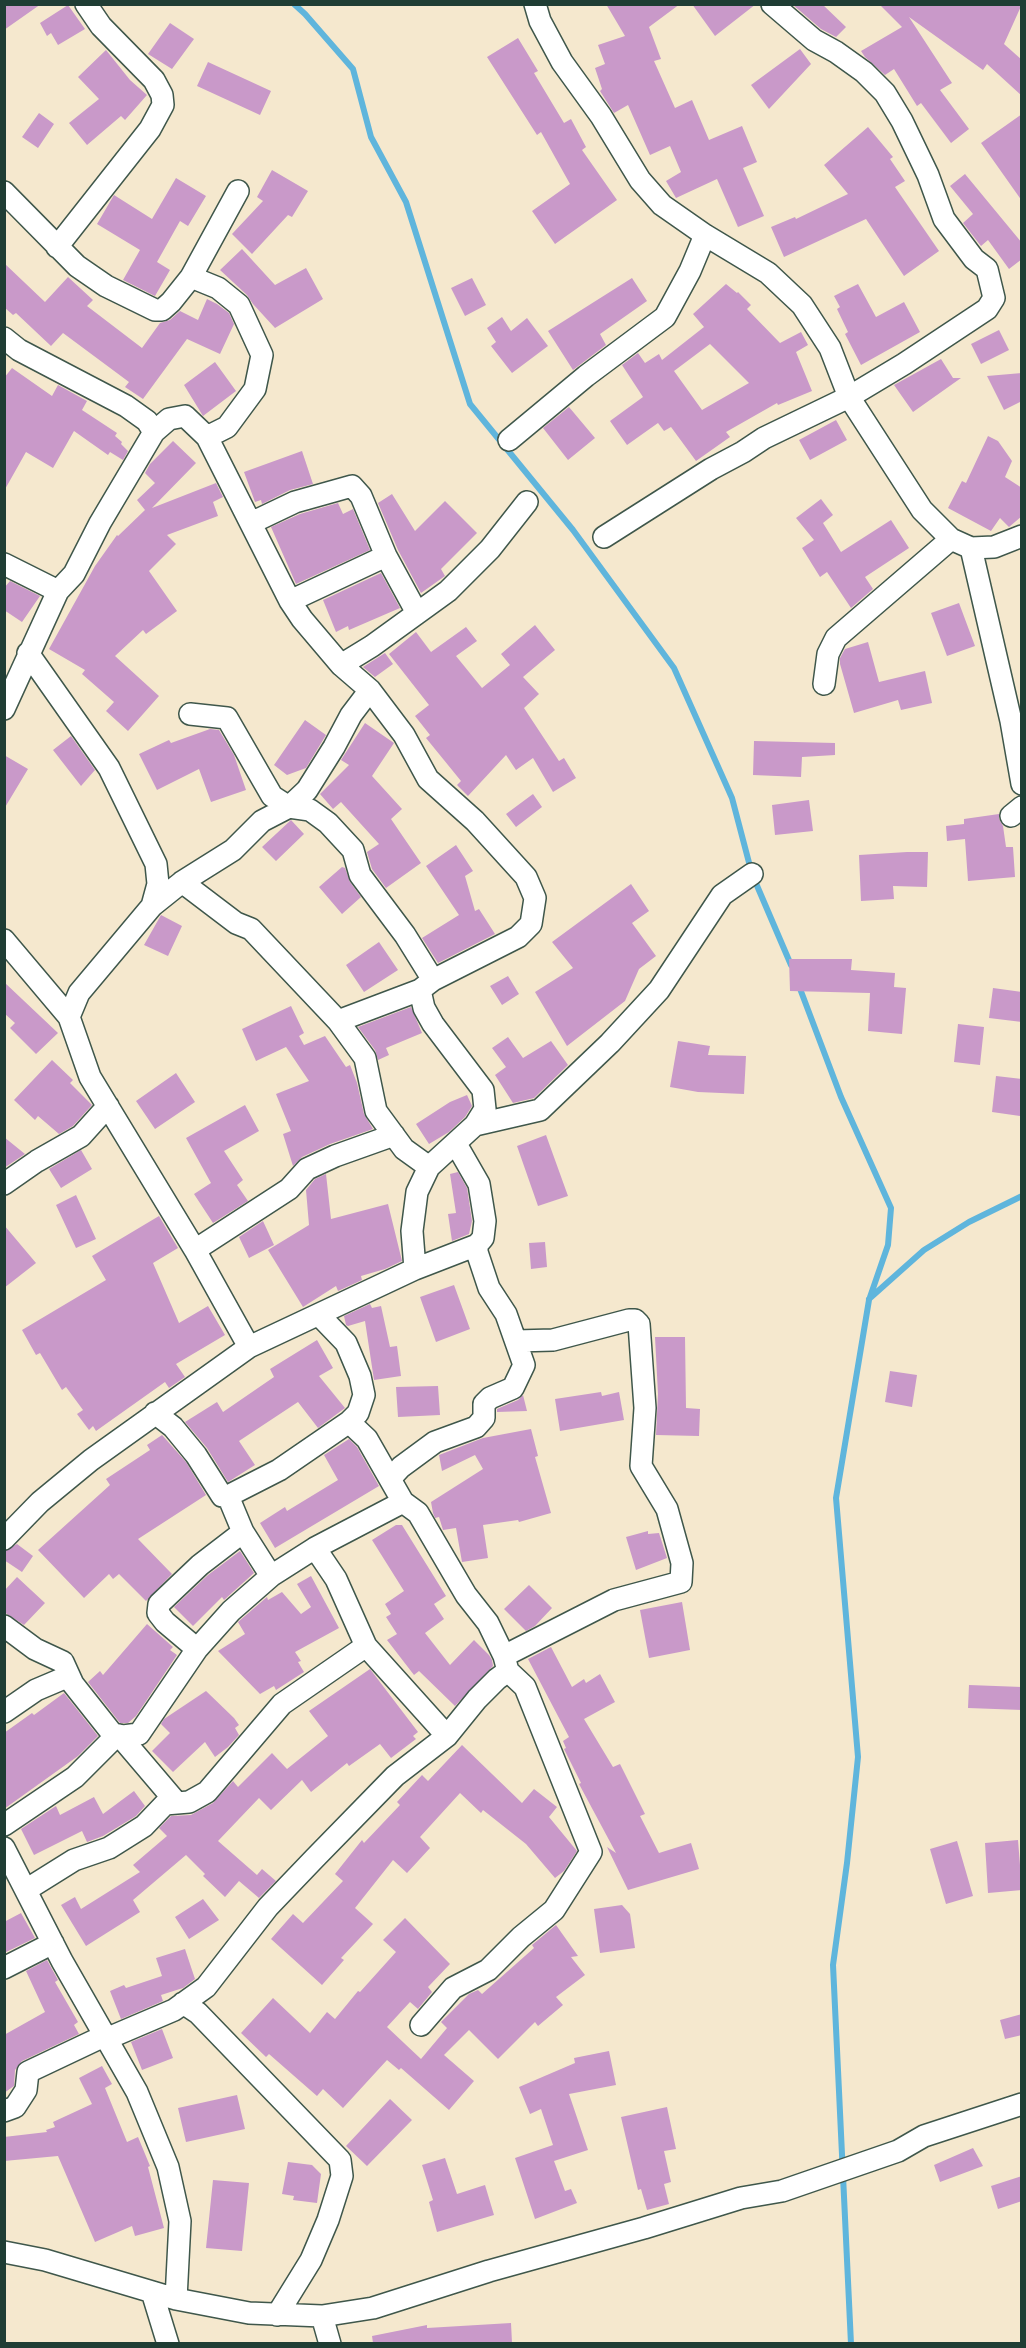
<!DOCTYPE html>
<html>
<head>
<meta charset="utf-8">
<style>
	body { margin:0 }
	#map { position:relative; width:1026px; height:2348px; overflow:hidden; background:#f5e8ce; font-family:"Architects Daughter",sans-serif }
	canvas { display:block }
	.frame { position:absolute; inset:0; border:6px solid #1f3d34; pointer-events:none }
</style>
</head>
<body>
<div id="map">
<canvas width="1026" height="2348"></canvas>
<div class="frame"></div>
</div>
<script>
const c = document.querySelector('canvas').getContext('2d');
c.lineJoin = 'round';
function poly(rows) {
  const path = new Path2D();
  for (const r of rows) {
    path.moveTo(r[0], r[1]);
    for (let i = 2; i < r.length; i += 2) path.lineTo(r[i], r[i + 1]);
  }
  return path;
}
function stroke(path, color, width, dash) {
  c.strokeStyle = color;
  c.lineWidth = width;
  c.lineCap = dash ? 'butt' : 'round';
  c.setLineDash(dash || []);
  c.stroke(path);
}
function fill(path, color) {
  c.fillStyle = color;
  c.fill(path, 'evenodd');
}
const stream = poly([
	[294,4,305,14,353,69,371,137,406,202,470,404,573,530,674,668,732,798,752,874,791,965],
	[799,986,841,1097,891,1208,888,1245,869,1300,836,1498,858,1757,847,1863,833,1965,851,2344],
	[869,1299,924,1250,969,1222,1022,1196]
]);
const building = poly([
	[4,4,41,4,4,30],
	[606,4,680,4,649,27,661,59,654,61,675,108,692,100,709,140,742,126,757,162,743,168,764,216,738,227,717,179,676,198,666,181,681,172,670,146,650,155,628,105,614,113,600,91,602,89,595,68,605,64,598,45,625,36],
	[692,4,756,4,715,36],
	[792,4,822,4,846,27,836,37,821,29],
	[879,4,1022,4,1004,44,1022,60,1022,96,987,64,983,70,909,17,952,83,940,90,969,129,951,143,921,103,917,106,894,69,885,75,865,57,861,51,902,27],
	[68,5,85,29,58,45,51,33,47,36,40,23],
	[170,23,194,39,172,69,148,54],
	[518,38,538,71,534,73,564,123,571,119,586,147,582,150,617,200,555,244,532,211,570,184,541,132,537,135,487,57],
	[800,49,811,64,769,109,751,85],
	[106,50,130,80,147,95,125,120,121,116,87,145,69,123,99,99,78,77],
	[208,62,271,91,260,115,197,86],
	[39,113,54,124,38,148,22,137],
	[1022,114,1022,201,981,143],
	[868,127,893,157,890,159,905,181,895,187,939,251,904,276,866,219,784,257,771,227,795,217,796,219,848,194,824,165],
	[272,170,308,191,292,217,288,215,252,254,232,234,263,201,257,197],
	[965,174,1022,243,1022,259,1009,269,988,240,981,246,963,223,973,214,950,186],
	[176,178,206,196,188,226,180,221,157,262,170,270,155,296,123,280,140,250,97,224,114,195,152,219],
	[242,249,275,285,306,268,323,299,275,328,253,304,247,295,220,270],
	[4,263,45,302,68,277,93,300,87,306,142,348,160,323,170,320,180,311,198,320,207,299,217,304,229,313,234,324,220,354,187,339,143,399,125,387,129,382,63,333,51,346,16,313,13,315,4,307],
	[472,278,486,305,465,316,451,288],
	[632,278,647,301,600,334,606,345,573,370,548,331],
	[726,284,737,293,738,292,751,305,747,309,780,343,801,332,808,345,796,352,812,391,778,405,777,403,726,432,730,437,696,461,671,427,664,431,658,423,627,445,610,421,643,397,622,365,638,353,645,363,659,354,662,360,704,327,693,314],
	[710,344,749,383,702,410,674,371],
	[858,284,876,317,904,302,920,332,861,365,845,334,848,332,837,309,840,307,834,296],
	[502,317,511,331,527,318,548,346,512,373,491,346,496,342,487,328],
	[999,330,1009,350,981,364,971,344],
	[941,359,953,378,961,378,913,412,894,385],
	[215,362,236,391,203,416,184,385],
	[12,368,52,396,58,385,87,401,82,410,117,433,115,436,122,442,121,444,128,451,123,460,110,452,108,455,74,431,53,468,26,452,4,491,4,378],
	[1022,373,1022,401,1004,410,987,376],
	[569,407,595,438,568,460,543,428],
	[836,420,847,440,810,460,799,440],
	[988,436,998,441,1012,461,1005,477,1022,488,1022,516,1009,527,1000,518,991,531,948,508,962,481,966,483],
	[173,441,196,463,152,508,216,483,223,497,213,502,218,516,167,535,176,544,149,571,177,611,146,634,143,630,115,656,159,696,128,731,106,711,114,702,82,674,85,670,49,649,95,566,117,535,118,536,145,510,137,500,155,483,145,473,150,464],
	[302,451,313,484,290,490,262,504,261,500,255,502,244,472],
	[392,494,415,531,445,501,477,533,441,569,445,576,421,593,398,550,378,503],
	[821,499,833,515,823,523,841,552,891,520,909,548,865,577,873,589,851,608,827,572,820,577,802,548,814,540,796,518],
	[338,503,343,514,353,509,370,550,296,584,271,527,300,514],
	[381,573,400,608,349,630,348,626,336,632,323,600],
	[10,581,40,596,22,622,4,610,4,588],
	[959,603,975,646,947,656,931,613],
	[535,625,555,650,523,677,539,694,524,708,559,761,564,758,576,778,553,792,533,758,516,770,506,755,468,796,457,785,461,781,426,738,430,735,415,716,429,705,389,654,416,632,431,652,466,627,477,641,456,656,482,688,510,665,501,654],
	[868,642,879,682,925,671,932,703,901,710,898,700,854,713,840,664,840,658,845,649],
	[385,653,393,664,375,677,363,667],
	[305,720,326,735,306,768,287,775,274,765],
	[365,723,394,743,372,776,402,809,391,819,421,863,386,888,372,869,367,852,379,844,341,802,333,809,320,794,349,765,341,760],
	[210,729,219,730,234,755,246,790,211,802,199,769,157,790,139,754,169,740,171,743],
	[71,736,95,770,81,786,53,750],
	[754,741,835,743,835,755,802,757,801,777,753,775],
	[4,755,28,769,4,809],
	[533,794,542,807,516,827,506,814],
	[809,800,813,831,775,835,772,805],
	[999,814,999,819,1003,826,1006,847,1013,847,1015,877,968,881,965,839,947,841,946,826,964,824,964,819],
	[291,820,304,834,276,861,262,847],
	[456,845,473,871,465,876,475,911,479,909,495,934,438,963,422,938,459,915,426,866],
	[907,852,928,852,927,887,893,886,894,899,861,901,859,855],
	[342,867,345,868,350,882,361,897,342,914,319,887],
	[631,884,649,911,632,923,656,956,639,969,625,1001,567,1046,535,992,573,968,552,942],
	[161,915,182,926,168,956,144,945],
	[379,942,398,970,364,992,346,965],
	[789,959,852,959,851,970,895,973,894,987,906,988,902,1034,868,1031,870,993,790,991],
	[508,976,519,994,502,1005,490,986],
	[4,982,58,1033,36,1054,10,1028,15,1023,4,1013],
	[993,988,1022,992,1022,1022,989,1018],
	[291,1006,304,1033,299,1036,304,1045,325,1036,346,1067,350,1065,357,1083,364,1114,373,1129,330,1144,302,1157,293,1166,283,1134,291,1131,276,1094,309,1081,286,1047,256,1061,242,1029],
	[411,1007,422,1033,386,1048,389,1055,378,1060,375,1050,358,1027],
	[958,1024,984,1027,980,1065,954,1062],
	[508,1037,523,1058,551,1041,568,1065,534,1098,513,1103,495,1075,506,1067,492,1048],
	[678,1041,710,1046,708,1055,746,1056,744,1094,698,1092,670,1087],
	[52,1060,73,1080,70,1083,92,1105,73,1126,59,1134,38,1116,35,1120,14,1100],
	[176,1073,195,1102,155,1129,136,1101],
	[996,1076,1022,1079,1020,1116,992,1112],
	[467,1095,472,1106,465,1117,449,1132,429,1144,416,1124,450,1102],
	[245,1105,259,1131,224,1151,243,1180,237,1185,248,1201,213,1223,194,1194,211,1183,186,1138],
	[546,1135,568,1196,538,1206,517,1146],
	[4,1137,25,1154,4,1168],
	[81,1150,92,1169,61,1188,49,1169],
	[458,1172,467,1188,472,1221,469,1234,452,1241,448,1214,456,1213,450,1174],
	[326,1174,331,1219,388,1204,402,1261,385,1269,361,1276,362,1280,338,1291,336,1286,303,1307,268,1250,309,1225,306,1190,315,1179],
	[76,1195,96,1239,76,1248,56,1205],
	[159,1216,178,1248,153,1263,179,1323,208,1306,225,1335,176,1364,185,1377,169,1388,165,1382,96,1431,93,1426,89,1430,77,1414,83,1410,66,1387,62,1390,40,1353,36,1355,22,1330,106,1280,92,1256],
	[263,1221,274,1245,249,1258,239,1237],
	[4,1225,36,1263,4,1288],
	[545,1242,547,1267,531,1269,529,1243],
	[454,1285,470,1329,436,1342,420,1297],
	[370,1304,372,1308,381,1306,390,1347,397,1346,401,1376,374,1380,365,1321,348,1326,346,1325,344,1316],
	[655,1337,685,1337,686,1408,700,1409,699,1436,656,1435,658,1394],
	[317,1340,333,1368,319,1376,345,1408,318,1428,298,1402,239,1441,255,1465,228,1482,207,1448,185,1422,217,1402,223,1412,274,1377,270,1369],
	[890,1371,917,1375,912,1407,885,1402],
	[438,1386,440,1415,398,1417,396,1387],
	[601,1392,602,1396,619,1392,624,1420,560,1431,555,1399],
	[523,1395,527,1411,497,1412,497,1409,518,1400],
	[531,1429,538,1456,535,1457,551,1513,519,1522,518,1520,483,1525,488,1558,462,1562,456,1528,443,1530,439,1517,435,1518,433,1513,431,1502,483,1469,475,1455,442,1471,439,1455,483,1438],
	[162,1435,186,1462,206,1495,138,1539,172,1574,146,1601,119,1574,113,1579,109,1574,84,1598,38,1550,110,1485,106,1479,150,1450,147,1445],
	[349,1439,357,1447,379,1486,275,1548,260,1523,285,1507,287,1511,338,1480,324,1455],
	[396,1525,402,1525,446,1596,434,1604,444,1619,425,1633,450,1665,474,1640,489,1655,492,1660,493,1666,455,1706,419,1671,414,1675,387,1640,397,1634,386,1617,391,1614,385,1604,404,1591,372,1540],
	[648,1531,648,1534,659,1533,667,1558,636,1570,626,1537],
	[17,1544,33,1556,22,1572,4,1560,4,1551],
	[240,1551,254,1573,224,1600,222,1597,193,1626,174,1607,208,1575],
	[311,1576,339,1628,295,1652,301,1661,298,1662,304,1672,276,1690,274,1686,260,1694,218,1651,245,1634,238,1622,267,1597,268,1600,282,1592,301,1614,311,1607,297,1584],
	[17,1577,45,1603,24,1625,4,1612,4,1591],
	[529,1585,552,1608,535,1626,526,1631,504,1609],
	[682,1602,690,1650,649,1658,640,1610],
	[147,1624,173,1647,170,1650,177,1655,136,1716,128,1723,120,1723,88,1682,100,1671,103,1675],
	[551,1647,572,1687,584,1679,586,1683,600,1674,615,1702,584,1719,613,1767,620,1764,645,1814,640,1816,659,1853,691,1843,699,1869,628,1890,607,1847,616,1853,579,1784,581,1783,564,1749,566,1748,563,1741,569,1737,528,1659],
	[370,1669,418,1732,413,1736,416,1739,391,1758,380,1744,349,1766,347,1763,311,1792,302,1780,271,1810,259,1798,218,1841,257,1875,262,1869,276,1881,259,1898,239,1881,225,1897,203,1876,205,1874,186,1855,133,1900,140,1912,86,1946,61,1905,75,1897,81,1909,140,1872,133,1865,167,1836,159,1828,171,1816,191,1815,213,1803,233,1781,238,1787,272,1753,287,1769,328,1736,309,1711],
	[969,1685,1022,1687,1022,1710,968,1708],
	[206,1691,234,1718,239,1725,235,1728,239,1735,228,1747,215,1757,205,1742,173,1772,152,1751,170,1733,161,1724,164,1719],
	[64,1693,98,1736,78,1756,4,1809,4,1733,32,1713,34,1715],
	[462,1745,522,1803,534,1789,557,1807,549,1817,577,1851,564,1871,555,1878,526,1844,483,1810,481,1813,460,1793,420,1837,430,1848,407,1873,393,1860,355,1908,373,1924,341,1958,344,1960,322,1985,271,1939,293,1914,303,1923,343,1881,335,1874,362,1840,364,1843,400,1805,397,1802,422,1775,428,1781],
	[134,1791,145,1806,136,1816,103,1836,87,1842,82,1831,34,1855,21,1829,56,1806,60,1815,94,1797,103,1814],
	[1018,1840,1022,1890,988,1893,985,1843],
	[957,1841,973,1896,946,1904,930,1849],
	[203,1899,219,1920,189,1939,175,1917],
	[622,1905,630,1914,635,1948,600,1953,594,1909],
	[21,1913,35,1938,4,1953,4,1922],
	[405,1918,450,1964,428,1987,432,1992,418,2009,410,2002,387,2027,421,2059,447,2028,441,2022,469,1994,478,1990,482,1994,534,1948,532,1945,556,1925,578,1956,571,1957,585,1975,556,1997,563,2005,538,2026,535,2022,498,2059,469,2030,444,2055,474,2081,449,2110,401,2068,399,2070,387,2060,343,2108,323,2089,317,2096,269,2054,266,2057,241,2033,273,1998,310,2033,327,2012,335,2019,358,1991,360,1992,396,1952,383,1940],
	[185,1949,195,1979,183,1988,161,1995,163,2001,121,2019,110,1991,124,1985,126,1988,162,1976,156,1958],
	[47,1960,58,1980,55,1982,78,2022,74,2025,79,2034,22,2061,15,2070,14,2086,4,2093,4,2035,45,2012,26,1971],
	[1022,2014,1022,2035,1005,2039,1000,2020],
	[162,2029,173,2058,142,2070,131,2042],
	[609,2051,616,2085,569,2094,588,2150,554,2161,565,2191,571,2189,577,2203,535,2219,515,2158,553,2145,541,2109,530,2114,519,2087,575,2063,574,2058],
	[102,2066,112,2084,105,2088,127,2142,138,2137,150,2166,148,2167,164,2228,135,2236,132,2226,95,2242,58,2156,4,2161,4,2137,47,2132,46,2130,55,2127,53,2122,92,2104,79,2078],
	[237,2095,245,2129,186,2142,178,2108],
	[390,2099,412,2120,367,2166,346,2146],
	[667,2107,676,2149,664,2151,671,2182,664,2184,669,2204,647,2210,641,2189,638,2190,621,2117],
	[973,2148,983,2166,940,2182,934,2165],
	[445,2158,457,2194,485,2185,494,2215,437,2232,429,2202,433,2200,422,2165],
	[288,2162,312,2165,321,2174,317,2203,293,2200,294,2196,282,2194],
	[1022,2176,1022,2201,998,2209,991,2186],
	[213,2180,249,2183,242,2251,206,2248],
	[511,2323,512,2343,373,2343,372,2336,427,2325,427,2328]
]);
const minor = poly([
	[535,4,540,21,562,62,601,116,640,180,662,205,705,235,768,273,802,305,830,348,849,397,922,510,951,539,971,548,994,547,1022,536],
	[4,192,77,266,106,286,155,310,162,310,171,302,191,277,238,191],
	[57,247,150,129,163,105,162,95,154,80,101,26,86,4],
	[191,277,218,288,239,305,262,355,255,389,227,427,207,437],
	[4,338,19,350,126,406,147,421,154,432],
	[509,440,586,376,665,317,690,271,705,235],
	[251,523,295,502,352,486,361,496,386,556,417,613],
	[604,537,711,469,743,452,764,438,849,397,904,364,987,309,994,298,987,269,974,259,944,219,928,175,902,121,885,93,864,72,836,52,814,40,772,4],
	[971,548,1011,721,1022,784],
	[4,564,58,591],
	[290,601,386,556],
	[28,653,109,768,156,864,158,884,152,906],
	[341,665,372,646,448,591,490,549,527,502],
	[824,684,828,654,836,638,951,539],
	[4,709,58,591,74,574,100,523,154,432,169,419,185,416,207,437,290,601,302,619,341,665,370,690,404,735,428,779,475,821,526,877,535,898,531,924,518,937,433,980,420,990,424,1008,433,1024,483,1090,485,1109,475,1125,429,1167,417,1192,412,1231,415,1269],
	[190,714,227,718,272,796,289,807,310,810,328,823,353,850,360,875,405,935,433,980],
	[1011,816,1022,807],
	[182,882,236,923,251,929,338,1021,365,1058,376,1111,404,1149,429,1167],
	[4,940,69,1017,90,1077,195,1250,249,1347],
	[69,1017,79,993,152,906,182,882,233,850,262,821,289,807,307,790,334,747,351,715,370,690],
	[338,1021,420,990],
	[475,1125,540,1110,610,1043,659,990,722,895,752,874],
	[4,1184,37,1161,81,1136,108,1106],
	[195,1250,289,1189,307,1169,335,1156,394,1135],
	[155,1413,173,1427,196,1455,222,1496,228,1496,243,1532,271,1576],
	[349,1422,367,1439,403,1502,418,1513,466,1595,488,1623,504,1656],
	[390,1479,401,1467,435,1442,476,1427,484,1418,484,1404,490,1398,513,1388,524,1365,506,1314,489,1288,477,1252,477,1245,483,1238,485,1221,479,1184,456,1144],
	[228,1496,279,1470,349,1422,358,1413,364,1395,360,1376,346,1343,319,1315],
	[4,1539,40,1502,91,1460,249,1347,415,1269,477,1245],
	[315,1548,336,1579,366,1646,447,1736],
	[4,1626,35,1649,63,1662,73,1684,115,1737],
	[197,1649,165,1622,158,1613,159,1604,200,1565,243,1532],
	[508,1671,504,1656,614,1600,681,1582,682,1563,667,1509,641,1466,645,1408,639,1324,635,1320,629,1320,553,1340,516,1341],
	[4,1712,36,1690,69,1676],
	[119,1735,176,1802],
	[4,1825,75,1777,115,1737,139,1734,197,1649,231,1611,271,1576,315,1548,403,1502],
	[4,1848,62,1961,137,2092,168,2167,180,2221,176,2299],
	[26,1890,74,1860,109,1848,144,1826,165,1804,189,1802,207,1792,282,1704,366,1646],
	[4,1968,53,1943],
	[183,2003,198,2013,340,2160,342,2176,328,2220,311,2260,277,2315],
	[106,2039,174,2010,206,1987,268,1907,314,1859,395,1776,447,1736,477,1699,497,1679,508,1671,525,1687,591,1852,554,1910,521,1937,488,1970,453,1988,421,2025],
	[4,2111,15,2107,26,2090,28,2072,104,2036],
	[4,2252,45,2260,176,2299,249,2313,322,2316,373,2308,489,2271,644,2228,741,2198,782,2191,898,2151,924,2136,1022,2104],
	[152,2292,168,2344],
	[322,2316,330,2344]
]);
stroke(stream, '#5fb5dc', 6);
fill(building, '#c999c9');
stroke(minor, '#3f574b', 24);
stroke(minor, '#fff', 21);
</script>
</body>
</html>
